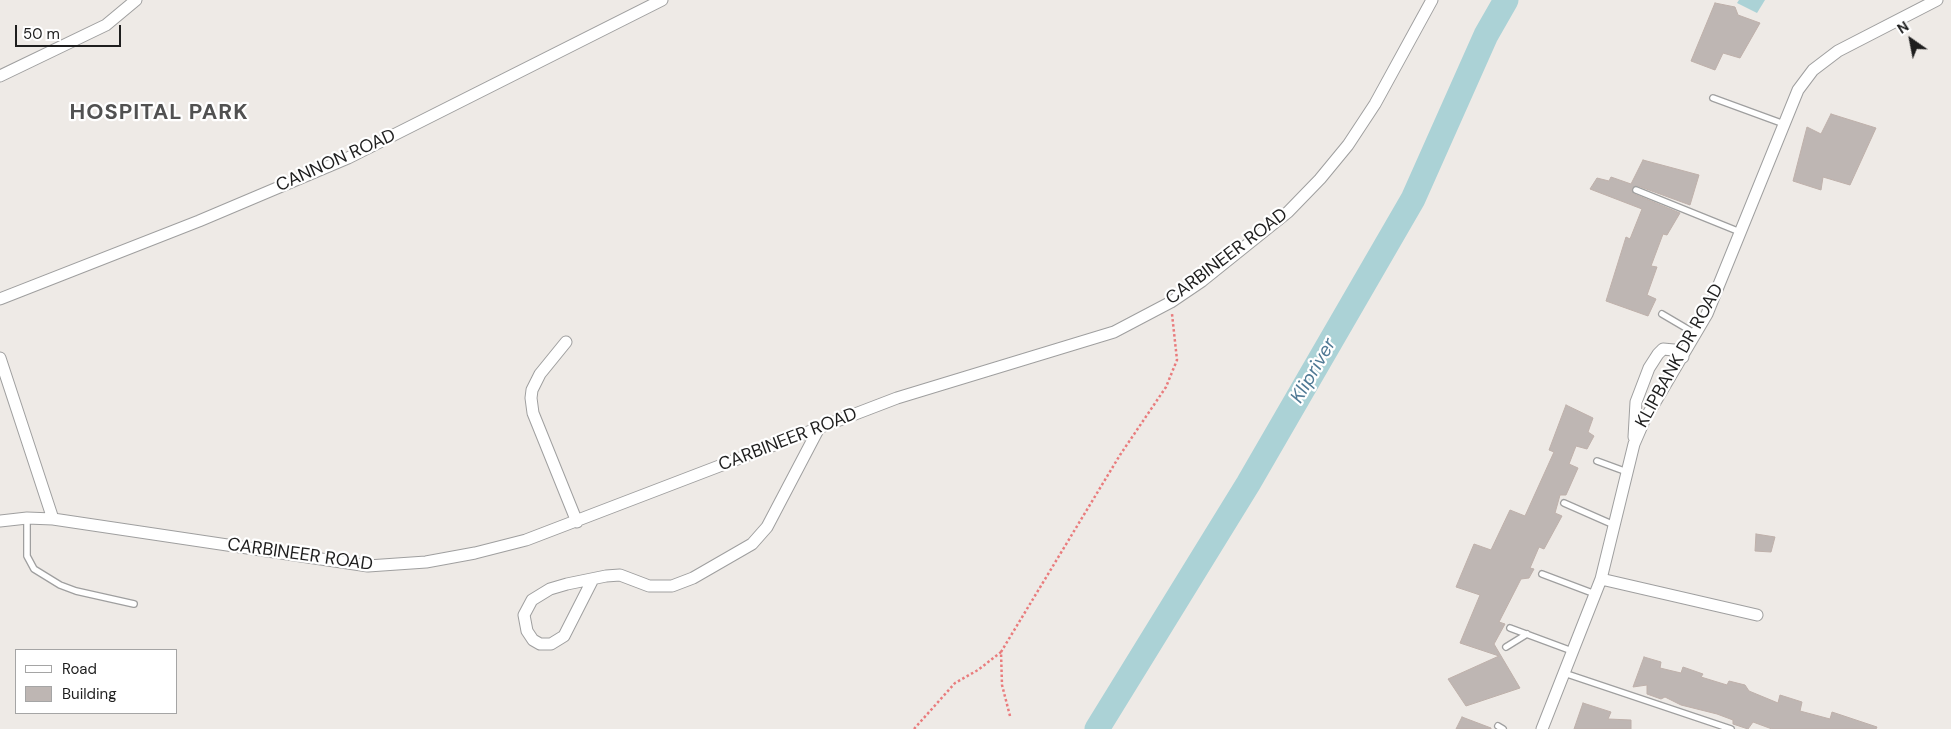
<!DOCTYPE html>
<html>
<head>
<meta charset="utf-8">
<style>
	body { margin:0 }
	#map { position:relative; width:1951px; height:729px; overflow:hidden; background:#eeeae6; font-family:"DM Sans",sans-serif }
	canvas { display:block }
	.legend { position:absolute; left:15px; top:649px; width:162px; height:65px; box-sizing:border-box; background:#fff; border:1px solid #a5a5a5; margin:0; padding:6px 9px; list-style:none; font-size:15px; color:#1e1e1e }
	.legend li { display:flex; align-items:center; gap:10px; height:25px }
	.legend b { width:25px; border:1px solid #a5a5a5 }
	.north { position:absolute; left:1886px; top:15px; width:50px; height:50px; -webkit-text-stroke:4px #fff; paint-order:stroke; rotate:327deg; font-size:14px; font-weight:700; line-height:20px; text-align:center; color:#1e1e1e }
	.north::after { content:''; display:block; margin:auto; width:18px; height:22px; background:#1e1e1e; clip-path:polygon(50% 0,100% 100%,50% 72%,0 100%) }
	.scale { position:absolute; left:15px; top:25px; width:106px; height:22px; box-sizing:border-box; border:2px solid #1e1e1e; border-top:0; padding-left:6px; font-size:15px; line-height:18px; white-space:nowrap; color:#1e1e1e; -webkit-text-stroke:4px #fff; paint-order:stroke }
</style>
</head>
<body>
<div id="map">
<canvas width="1951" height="729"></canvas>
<ul class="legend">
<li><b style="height:6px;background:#fff"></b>Road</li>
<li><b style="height:14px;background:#beb6b3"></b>Building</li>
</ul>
<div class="north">N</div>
<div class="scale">50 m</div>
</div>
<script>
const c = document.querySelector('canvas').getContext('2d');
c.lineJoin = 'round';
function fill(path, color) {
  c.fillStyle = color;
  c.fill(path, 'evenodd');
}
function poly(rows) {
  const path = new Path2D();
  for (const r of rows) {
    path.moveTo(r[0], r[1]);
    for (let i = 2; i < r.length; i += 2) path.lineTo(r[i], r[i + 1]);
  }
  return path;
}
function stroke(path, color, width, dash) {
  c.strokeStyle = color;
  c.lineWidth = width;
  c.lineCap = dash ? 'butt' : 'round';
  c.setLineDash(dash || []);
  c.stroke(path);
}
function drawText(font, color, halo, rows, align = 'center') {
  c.font = font + ' "DM Sans",sans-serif';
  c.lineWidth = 4.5;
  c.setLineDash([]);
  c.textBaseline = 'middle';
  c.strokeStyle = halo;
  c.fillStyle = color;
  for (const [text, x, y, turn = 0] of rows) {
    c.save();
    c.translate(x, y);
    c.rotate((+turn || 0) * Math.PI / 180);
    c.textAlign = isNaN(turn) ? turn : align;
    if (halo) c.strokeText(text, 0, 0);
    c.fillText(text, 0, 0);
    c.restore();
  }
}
const water = poly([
	[1739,0,1765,0,1757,13,1737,3]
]);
const river = poly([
	[1097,729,1248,484,1413,199,1486,35,1506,0]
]);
const building = poly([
	[1715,3,1735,7,1738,15,1760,23,1740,58,1723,53,1715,70,1691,61,1715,3],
	[1831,114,1876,128,1850,185,1823,177,1821,190,1793,181,1807,127,1821,134,1831,114],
	[1643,160,1699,175,1690,205,1638,186,1632,189,1634,194,1680,213,1667,235,1663,234,1651,266,1657,267,1647,295,1656,299,1648,316,1606,301,1626,237,1630,239,1642,209,1590,189,1597,178,1609,181,1611,177,1631,184,1643,160],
	[1566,405,1593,418,1588,432,1594,436,1587,449,1576,446,1569,464,1578,468,1566,495,1560,495,1555,513,1562,516,1544,549,1539,547,1530,568,1534,569,1529,578,1521,579,1499,622,1505,624,1494,644,1520,688,1466,706,1448,679,1499,656,1460,643,1480,595,1456,587,1474,544,1491,550,1510,510,1525,516,1554,452,1549,450,1566,405],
	[1756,534,1775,537,1771,552,1755,551,1756,534],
	[1644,657,1661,662,1660,668,1681,673,1683,667,1703,674,1701,677,1727,685,1729,681,1745,685,1749,691,1778,703,1780,695,1802,702,1800,711,1830,719,1832,712,1877,727,1876,729,1772,729,1753,722,1748,729,1733,724,1733,720,1717,714,1681,705,1665,697,1661,699,1647,694,1647,685,1633,687,1644,657],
	[1583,703,1611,712,1608,719,1631,720,1631,729,1574,729,1583,703],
	[1462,717,1491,728,1491,729,1456,729,1462,717]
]);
const path = poly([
	[1010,716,1002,685,1001,652,1120,455,1166,387,1177,360,1172,314],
	[914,729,955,683,978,670,1001,652]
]);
const service = poly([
	[1713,98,1784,124],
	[1636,190,1740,232],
	[1662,314,1696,334],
	[1597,461,1627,472],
	[1564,503,1614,525],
	[27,518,27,556,34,569,60,585,76,591,134,604],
	[1542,574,1595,594],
	[1510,628,1572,651],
	[1506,647,1527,634],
	[1564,673,1731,729],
	[1498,726,1503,729]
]);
const minor = poly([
	[0,76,106,25,136,0],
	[0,299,199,221,348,158,662,0],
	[566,342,540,374,532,390,531,398,533,413,577,522],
	[0,358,53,519],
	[1634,437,1636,402,1649,368,1658,354,1663,349,1674,350,1683,357],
	[0,521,27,518,53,519,368,566,426,562,475,553,526,540,897,398,1114,332,1171,302,1202,281,1288,212,1320,179,1348,145,1375,104,1432,0],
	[593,579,564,636,551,644,540,644,533,640,527,631,524,615,532,600,550,589,567,584,606,576,620,575,649,586,672,586,693,578,752,544,767,527,819,428],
	[1601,579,1757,615],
	[1542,729,1601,579,1634,444,1644,421,1707,314,1798,90,1813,70,1838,51,1937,0]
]);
const streetNames = [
	["CANNON ROAD",336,161,-24],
	["CARBINEER ROAD",1227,257,-37],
	["KLIPBANK DR ROAD",1680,356,-61],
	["CARBINEER ROAD",788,440,-21],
	["CARBINEER ROAD",300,555,8]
];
const waterNames = [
	["Klipriver",1314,371,-60]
];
const districtNames = [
	["HOSPITAL PARK",159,113]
];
fill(water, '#abd2d6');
stroke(river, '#abd2d6', 25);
fill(building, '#beb6b3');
stroke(building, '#beb0aa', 1);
stroke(service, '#9f9f9f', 8);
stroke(minor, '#9f9f9f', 13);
stroke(path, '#e97c7d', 2.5, [2.5, 2.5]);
stroke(service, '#fff', 5.5);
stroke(minor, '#fff', 11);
drawText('18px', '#1e1e1e', '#fff', streetNames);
drawText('italic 19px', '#4f7994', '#fff', waterNames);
c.letterSpacing = '1px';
drawText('bold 22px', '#515151', '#fff', districtNames);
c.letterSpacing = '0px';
</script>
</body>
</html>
